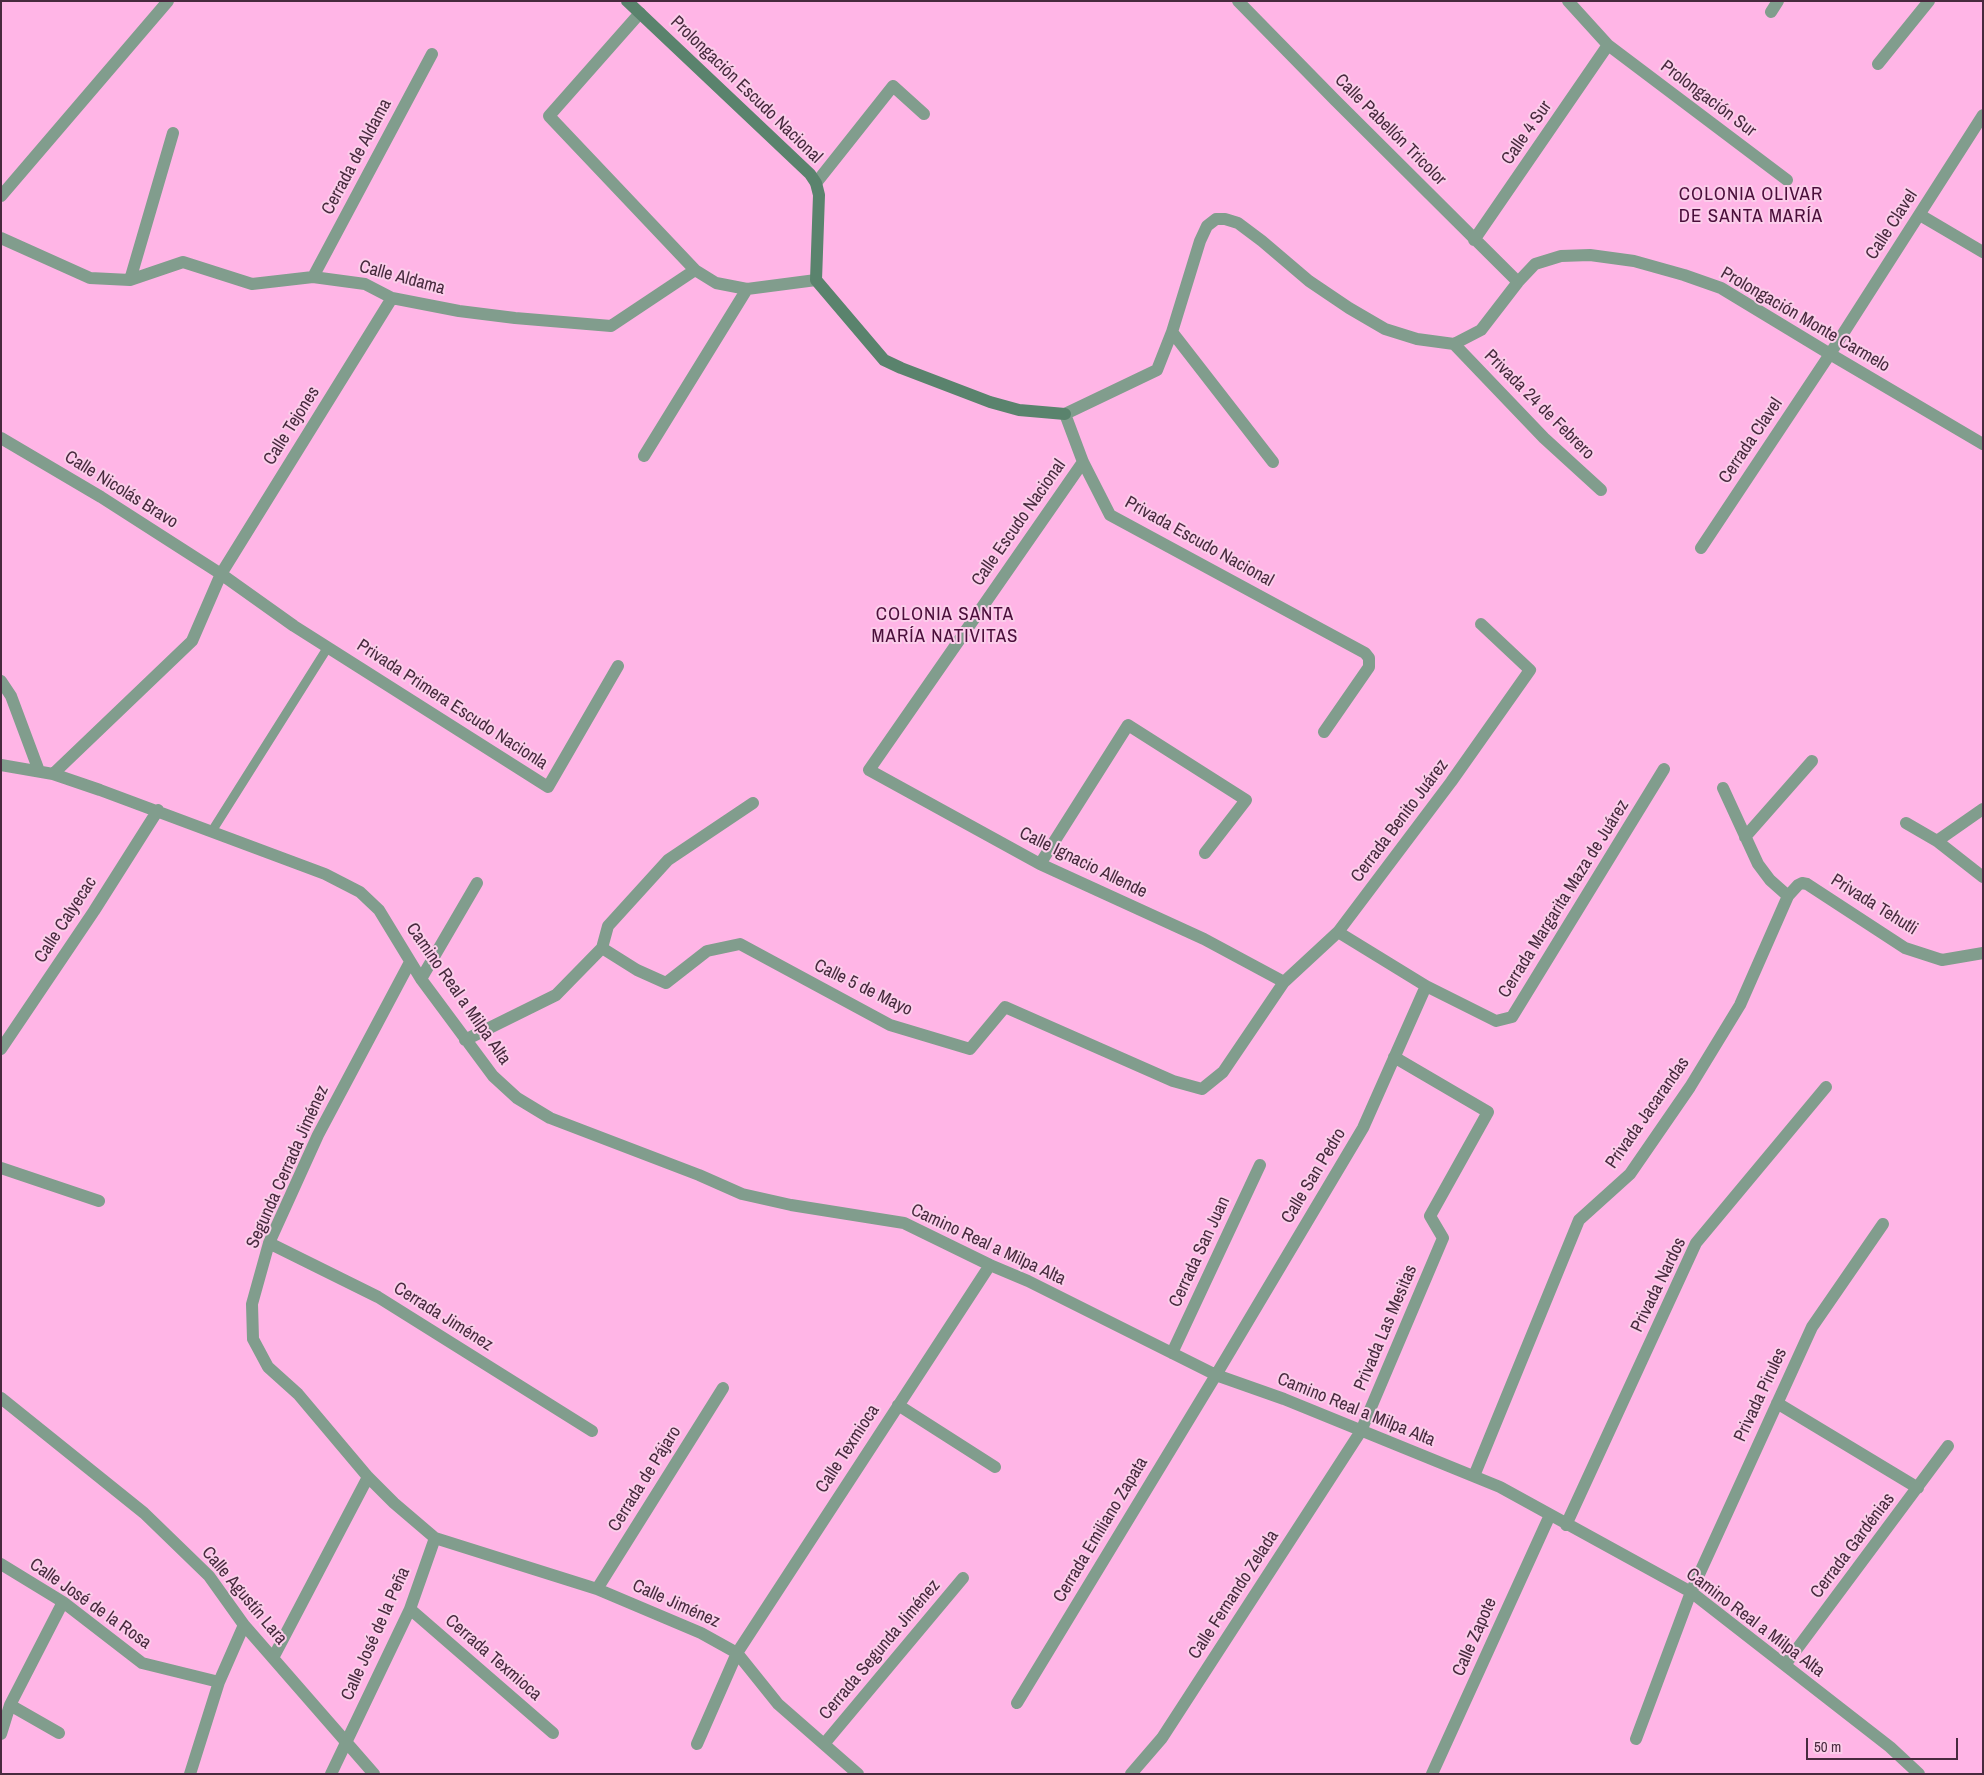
<!DOCTYPE html>
<html>
<head>
<meta charset="utf-8">
<style>
	body { margin:0 }
	#map { position:relative; width:1984px; height:1775px; overflow:hidden; background:#ffb5e6; font-family:"Archivo Narrow",sans-serif }
	canvas { display:block }
	.frame { position:absolute; inset:0; border:2px solid #472a3e; pointer-events:none }
	.scale { position:absolute; left:1806px; top:1738px; width:152px; height:22px; box-sizing:border-box; border:2px solid #472a3e; border-top:0; padding-left:6px; font-size:15px; line-height:18px; white-space:nowrap; color:#472a3e; -webkit-text-stroke:4px #fbcdea; paint-order:stroke }
</style>
</head>
<body>
<div id="map">
<canvas width="1984" height="1775"></canvas>
<div class="frame"></div>
<div class="scale">50 m</div>
</div>
<script>
const c = document.querySelector('canvas').getContext('2d');
c.lineJoin = 'round';
function poly(rows) {
  const path = new Path2D();
  for (const r of rows) {
    path.moveTo(r[0], r[1]);
    for (let i = 2; i < r.length; i += 2) path.lineTo(r[i], r[i + 1]);
  }
  return path;
}
function stroke(path, color, width, dash) {
  c.strokeStyle = color;
  c.lineWidth = width;
  c.lineCap = dash ? 'butt' : 'round';
  c.setLineDash(dash || []);
  c.stroke(path);
}
function drawText(font, color, halo, rows, align = 'center') {
  c.font = font + ' "Archivo Narrow",sans-serif';
  c.lineWidth = 4;
  c.setLineDash([]);
  c.textBaseline = 'middle';
  c.strokeStyle = halo;
  c.fillStyle = color;
  for (const [text, x, y, turn = 0] of rows) {
    c.save();
    c.translate(x, y);
    c.rotate((+turn || 0) * Math.PI / 180);
    c.textAlign = isNaN(turn) ? turn : align;
    if (halo) c.strokeText(text, 0, 0);
    c.fillText(text, 0, 0);
    c.restore();
  }
}
const lane = poly([
	[212,831,328,647]
]);
const street = poly([
	[1238,1,1335,100,1518,282],
	[1568,1,1608,45,1787,180],
	[1771,12,1778,1],
	[640,13,549,116,695,270,716,283,747,289,816,280],
	[1878,64,1929,1],
	[816,183,893,86,924,114],
	[1,196,168,1],
	[1920,215,1983,252],
	[1,238,90,278,130,280,183,262,252,284,313,277,365,284,392,298,459,311,515,318,611,326,695,270],
	[1474,240,1608,45],
	[313,277,432,54],
	[130,280,173,133],
	[1172,332,1273,462],
	[1454,344,1544,438,1601,490],
	[1,438,101,497,221,574,294,626,548,787,618,666],
	[644,456,747,289],
	[1083,462,869,770,1040,864,1204,939,1284,982],
	[1701,548,1830,354,1983,115],
	[1,681,11,696,39,771],
	[1324,732,1369,667,1369,658,1365,653,1110,515,1083,462,1065,414,1157,370,1172,332,1200,241,1207,226,1216,219,1225,219,1238,223,1262,241,1309,281,1349,308,1385,329,1417,339,1454,344,1481,330,1518,282,1535,264,1561,256,1590,255,1634,261,1684,275,1721,288,1830,354,1983,444],
	[1,765,53,774,100,790,325,874,360,892,379,910,421,979,493,1076,517,1098,550,1118,699,1175,742,1194,791,1205,904,1223,990,1265,1028,1281,1216,1375,1284,1399,1500,1487,1691,1592,1890,1747,1919,1774],
	[53,774,192,641,221,574,392,298],
	[1723,788,1758,864,1770,880,1788,896],
	[1906,823,1937,841,1983,877],
	[1745,837,1812,761],
	[1937,841,1983,809],
	[1040,864,1128,725,1246,800,1205,853],
	[1338,932,1426,986,1496,1021,1512,1017,1664,769],
	[602,948,637,970,666,983,707,951,740,944,890,1025,970,1049,1005,1007,1173,1081,1202,1089,1223,1072,1284,982,1338,932,1451,782,1530,670,1481,624],
	[602,948,608,926,668,860,753,803],
	[410,962,318,1135,269,1243,252,1304,253,1339,268,1367,298,1394,368,1477,394,1503,435,1538,597,1589,701,1633,737,1653,778,1704,858,1774],
	[421,979,477,883],
	[465,1040,556,995,602,948],
	[1,1049,94,911,158,810],
	[1,1168,99,1201],
	[269,1243,378,1297,592,1431],
	[1172,1353,1260,1165],
	[1,1398,144,1513,209,1576,244,1625,374,1774],
	[1777,1403,1918,1488],
	[898,1405,995,1467],
	[1474,1476,1579,1220,1630,1174,1690,1087,1740,1005,1788,896,1798,885,1802,883,1807,884,1905,948,1942,960,1983,953],
	[1566,1525,1696,1243,1826,1087],
	[1,1564,63,1602,142,1663,219,1682],
	[597,1589,723,1388],
	[410,1609,553,1733],
	[273,1658,368,1477],
	[1785,1665,1948,1446],
	[1017,1703,1216,1375,1363,1128,1426,986],
	[10,1705,59,1733],
	[1,1734,10,1705,63,1602],
	[1636,1739,1691,1592,1812,1327,1883,1224],
	[697,1744,737,1653,990,1265],
	[824,1744,963,1578],
	[190,1774,219,1682,244,1625],
	[331,1774,410,1609,435,1538],
	[1131,1774,1162,1738,1361,1431,1443,1238,1430,1216,1488,1112,1394,1057],
	[1432,1774,1550,1515]
]);
const secondary = poly([
	[627,1,810,174,816,183,819,195,816,280,884,360,901,368,990,402,1019,410,1065,414]
]);
const streetNames = [
	["Prolongación Escudo Nacional",746,90,44],
	["Prolongación Sur",1708,99,37],
	["Calle Pabellón Tricolor",1390,130,45],
	["Calle 4 Sur",1527,133,-55],
	["Cerrada de Aldama",357,157,-62],
	["Calle Clavel",1892,225,-57],
	["Calle Aldama",402,278,15],
	["Prolongación Monte Carmelo",1805,320,30],
	["Privada 24 de Febrero",1539,405,45],
	["Calle Tejones",292,426,-58],
	["Cerrada Clavel",1751,441,-56],
	["Calle Nicolás Bravo",121,490,32],
	["Calle Escudo Nacional",1019,523,-55],
	["Privada Escudo Nacional",1199,542,29],
	["Privada Primera Escudo Nacionla",452,705,33],
	["Cerrada Benito Juárez",1400,821,-53],
	["Calle Ignacio Allende",1083,863,26],
	["Cerrada Margarita Maza de Juárez",1564,899,-58],
	["Privada Tehutli",1874,905,32],
	["Calle Calyecac",66,920,-57],
	["Calle 5 de Mayo",863,988,26],
	["Camino Real a Milpa Alta",458,994,55],
	["Privada Jacarandas",1648,1113,-55],
	["Segunda Cerrada Jiménez",288,1167,-66],
	["Calle San Pedro",1314,1176,-59],
	["Camino Real a Milpa Alta",988,1245,25],
	["Cerrada San Juan",1200,1252,-65],
	["Privada Nardos",1659,1285,-64],
	["Cerrada Jiménez",443,1317,32],
	["Privada Las Mesitas",1386,1328,-67],
	["Privada Pirules",1761,1395,-65],
	["Camino Real a Milpa Alta",1356,1410,22],
	["Calle Texmioca",848,1449,-57],
	["Cerrada de Pájaro",645,1479,-58],
	["Cerrada Emiliano Zapata",1101,1530,-59],
	["Cerrada Gardénias",1853,1546,-53],
	["Calle Fernando Zelada",1234,1595,-57],
	["Calle Agustín Lara",244,1596,50],
	["Calle José de la Rosa",90,1604,35],
	["Calle Jiménez",676,1604,24],
	["Camino Real a Milpa Alta",1755,1623,37],
	["Calle José de la Peña",376,1634,-66],
	["Calle Zapote",1475,1637,-66],
	["Cerrada Segunda Jiménez",880,1650,-50],
	["Cerrada Texmioca",493,1658,41]
];
const neighbourhoodNames = [
	["COLONIA OLIVAR",1751,195],
	["DE SANTA MARÍA",1751,217],
	["COLONIA SANTA",945,615],
	["MARÍA NATIVITAS",945,637]
];
stroke(lane, '#819d8d', 9);
stroke(street, '#819d8d', 12);
stroke(secondary, '#5a836d', 12);
drawText('18px', '#472a3e', '#fbcdea', streetNames);
c.letterSpacing = '1px';
drawText('19px', '#4b0e3b', '#fbcdea', neighbourhoodNames);
c.letterSpacing = '0px';
</script>
</body>
</html>
